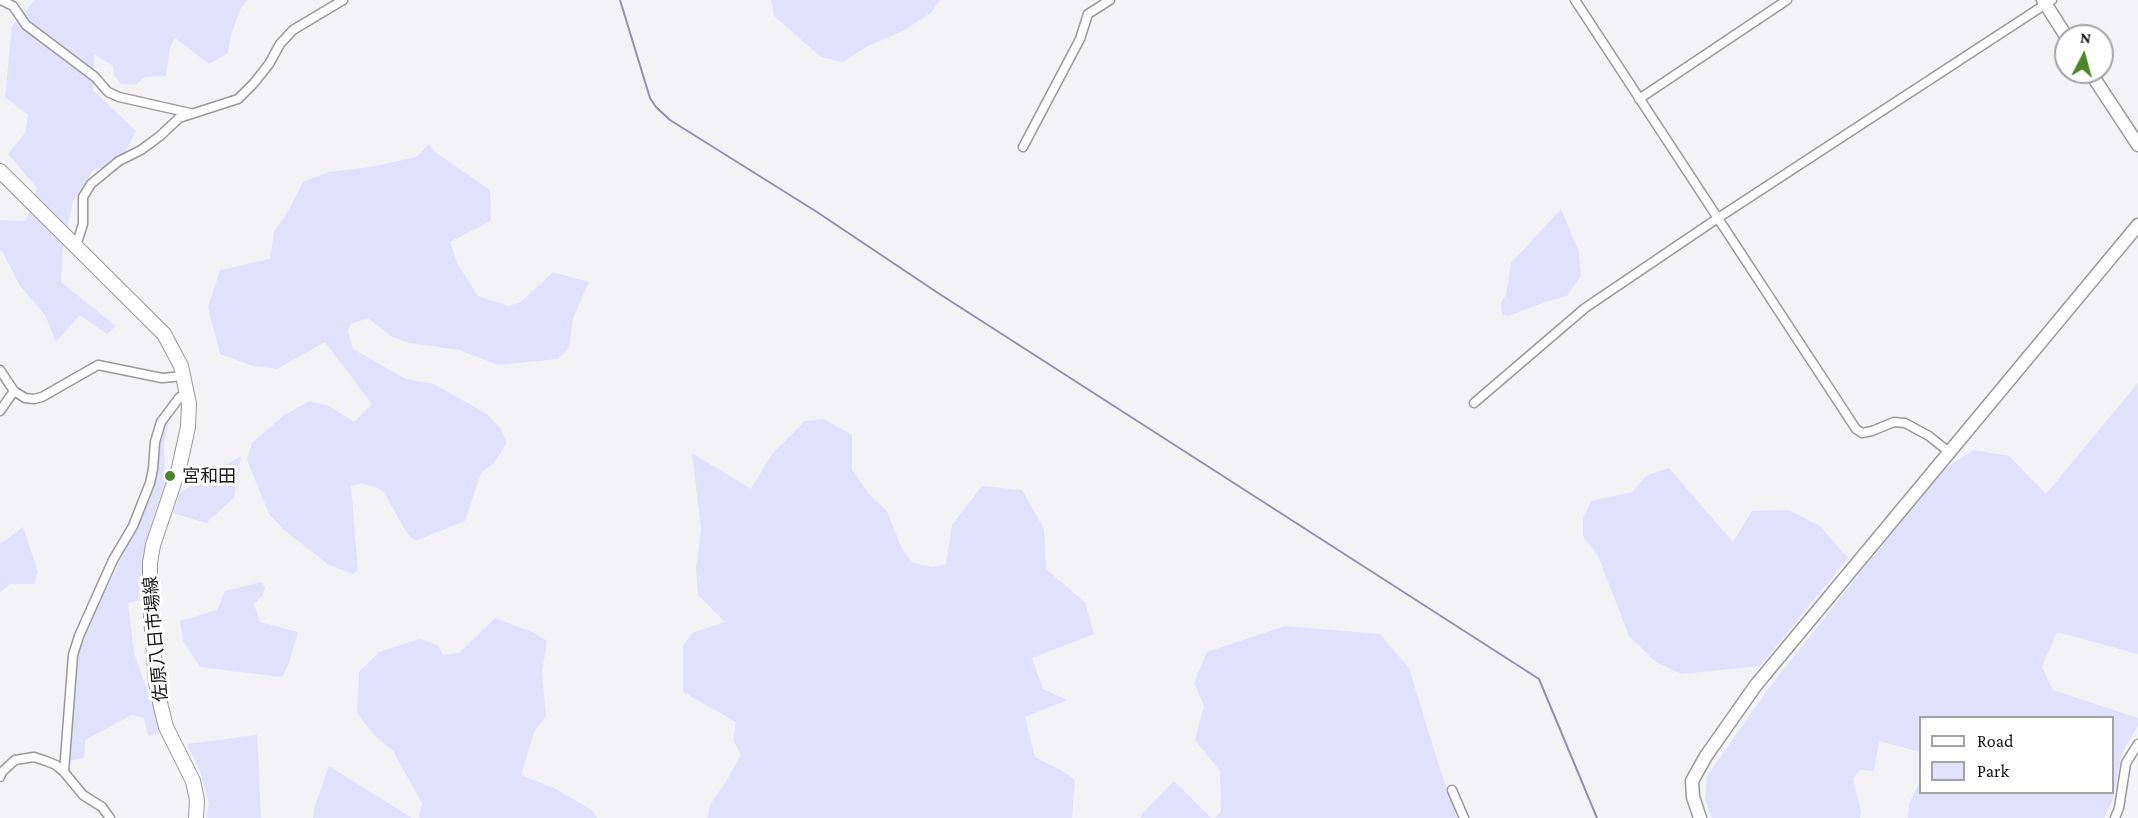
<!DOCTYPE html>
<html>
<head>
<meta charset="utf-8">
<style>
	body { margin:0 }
	#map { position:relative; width:2138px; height:818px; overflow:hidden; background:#f3f3f6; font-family:"Crimson Pro",serif }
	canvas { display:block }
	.legend { position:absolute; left:1919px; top:716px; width:195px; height:78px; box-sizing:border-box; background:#fff; border:2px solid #a3a3a3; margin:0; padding:8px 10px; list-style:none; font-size:18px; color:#181819 }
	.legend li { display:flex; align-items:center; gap:12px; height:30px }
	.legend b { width:30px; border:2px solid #a3a3a3 }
	.north { position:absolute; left:2054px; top:24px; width:60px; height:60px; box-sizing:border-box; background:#fff; border:2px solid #a3a3a3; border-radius:50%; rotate:6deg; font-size:16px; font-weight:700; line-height:24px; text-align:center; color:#181819 }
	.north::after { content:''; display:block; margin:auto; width:21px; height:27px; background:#498625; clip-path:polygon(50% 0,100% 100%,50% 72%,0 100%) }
</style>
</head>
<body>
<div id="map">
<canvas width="2138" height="818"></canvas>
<ul class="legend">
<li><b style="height:8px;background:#fff"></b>Road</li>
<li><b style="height:16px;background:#e2e1fd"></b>Park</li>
</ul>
<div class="north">N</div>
</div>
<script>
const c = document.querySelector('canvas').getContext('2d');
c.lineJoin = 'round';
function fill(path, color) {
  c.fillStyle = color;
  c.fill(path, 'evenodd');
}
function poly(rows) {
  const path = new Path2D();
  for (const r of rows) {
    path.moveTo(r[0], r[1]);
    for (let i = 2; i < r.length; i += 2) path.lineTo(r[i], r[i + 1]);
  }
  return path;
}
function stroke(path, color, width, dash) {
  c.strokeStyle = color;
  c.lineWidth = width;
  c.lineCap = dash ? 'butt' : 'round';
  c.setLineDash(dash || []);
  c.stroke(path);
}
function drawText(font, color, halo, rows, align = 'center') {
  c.font = font + ' "Crimson Pro","Noto Sans JP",serif';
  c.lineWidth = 6;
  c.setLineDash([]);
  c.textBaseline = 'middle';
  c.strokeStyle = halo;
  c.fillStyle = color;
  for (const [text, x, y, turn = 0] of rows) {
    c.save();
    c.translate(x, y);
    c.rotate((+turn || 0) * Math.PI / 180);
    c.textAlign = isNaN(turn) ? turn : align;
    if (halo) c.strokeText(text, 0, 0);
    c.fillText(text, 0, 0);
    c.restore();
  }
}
const green = poly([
	[35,0,248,0,241,8,231,35,228,53,209,64,175,38,170,47,166,76,145,77,135,85,121,84,114,75,113,66,94,54,93,90,136,131,118,166,94,169,73,201,63,248,61,282,116,326,107,334,80,315,56,342,45,315,20,286,2,251,0,250,0,220,26,221,37,188,8,154,25,133,28,115,5,97,12,26],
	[771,0,940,0,931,13,903,31,866,47,843,62,821,57,774,16],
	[429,144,435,152,490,190,491,221,450,242,458,265,478,296,509,306,521,302,553,272,589,282,573,318,569,348,558,359,498,365,459,350,409,343,392,337,368,318,351,324,348,330,353,349,406,379,434,384,487,414,501,429,507,443,494,463,481,473,465,521,415,541,406,532,384,492,378,488,361,483,351,486,358,570,353,574,329,565,284,530,269,514,247,460,252,443,284,415,310,401,329,406,354,422,372,404,325,342,277,369,253,366,220,354,208,307,220,270,270,259,274,232,287,213,303,182,329,172,371,167,416,157],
	[1561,209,1579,252,1581,276,1567,296,1545,302,1509,316,1502,315,1501,302,1506,295,1511,263],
	[2138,383,2138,654,2057,632,2042,667,2053,690,2138,718,2138,725,2122,754,2113,799,2104,818,1908,818,1909,804,1920,781,1920,792,2112,792,2112,718,1920,718,1920,752,1879,741,1874,771,1860,770,1853,779,1861,811,1860,818,1712,818,1705,800,1707,776,1768,689,1941,471,1974,450,2009,456,2046,494],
	[170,417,164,444,165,487,157,505,143,558,141,600,128,603,134,653,162,733,148,736,144,718,132,715,85,740,84,758,69,761,77,658,91,621,135,529,162,426],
	[824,419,852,435,852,470,869,494,887,511,902,549,913,563,932,567,946,564,952,525,982,486,1022,490,1044,529,1046,569,1085,602,1094,634,1032,658,1043,689,1067,700,1025,717,1035,757,1061,770,1075,780,1072,818,707,818,711,803,725,783,741,755,733,740,736,722,683,692,683,646,692,633,725,622,698,595,696,569,701,529,692,453,751,489,772,454,805,421],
	[241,456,234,498,206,523,173,513,180,493,202,478],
	[1669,468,1733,542,1752,511,1789,510,1820,526,1848,558,1760,666,1681,674,1656,662,1629,636,1598,556,1583,536,1583,518,1591,501,1632,492,1647,475],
	[23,527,38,572,34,584,10,584,0,593,0,544],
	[261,582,265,587,263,595,254,604,260,622,298,632,289,663,282,677,200,667,183,641,180,621,217,610,225,591],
	[495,618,535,633,547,641,542,673,546,716,534,732,521,775,556,789,593,811,597,818,419,818,422,803,393,751,375,736,357,713,359,672,379,652,419,639,438,645,443,655,459,653],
	[1285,626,1380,634,1409,668,1439,766,1457,818,1215,818,1221,811,1220,771,1195,740,1204,706,1194,683,1207,652],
	[257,735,261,818,206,818,209,803,200,771,187,744],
	[329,766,412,818,313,818,314,808],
	[1174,781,1211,818,1141,818,1142,814]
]);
const stream = poly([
	[620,0,650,98,656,107,670,120,817,212,938,293,1539,679,1597,818]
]);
const street = poly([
	[1,0,13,6,26,25,95,77,108,92,119,97,190,113],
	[1575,0,1856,429,1862,433,1872,431,1894,422,1905,423,1929,436,1949,452],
	[1639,99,1787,0],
	[1023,147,1080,39,1088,14,1110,0],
	[76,246,83,224,83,197,91,184,119,161,141,150,160,136,179,118,238,99,254,83,269,64,280,44,293,30,343,0],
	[0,370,14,391,25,398,34,399,42,397,98,365,162,378,184,376],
	[1474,403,1585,308,1718,218,2052,0],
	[0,411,14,391],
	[64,772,73,655,79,636,113,560,133,526,150,483,153,469,155,442,161,422,179,398,187,392],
	[0,777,2,772,15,760,34,757,46,761,56,765,64,772,83,795,102,807,110,818],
	[1452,790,1464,818],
	[2115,818,2119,808,2126,763,2138,744]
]);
const secondary = poly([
	[2043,0,2066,36],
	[2090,72,2138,145],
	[1700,818,1693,797,1692,781,1706,756,1756,685,2138,225]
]);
const primary = poly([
	[0,171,164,334,181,366,189,404,188,427,179,468,153,545,150,563,150,602,156,683,161,707,166,727,193,781,197,800,196,818]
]);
const markers = [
	[170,476,6,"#498625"]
];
const poiNames = [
	["宮和田",182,476]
];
const streetNames = [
	["佐原八日市場線",156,639,-95]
];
fill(green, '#e2e1fd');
stroke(stream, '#9190b4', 2);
stroke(street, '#99999c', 11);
stroke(secondary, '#99999c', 15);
stroke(primary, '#99999c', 16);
stroke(street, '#fff', 8);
stroke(secondary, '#fff', 12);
stroke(primary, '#fff', 14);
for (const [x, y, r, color] of markers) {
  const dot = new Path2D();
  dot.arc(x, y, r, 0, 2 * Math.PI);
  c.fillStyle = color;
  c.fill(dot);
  stroke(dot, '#fff', 2);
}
drawText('18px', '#181819', '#fff', poiNames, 'left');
drawText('18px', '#181819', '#fff', streetNames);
</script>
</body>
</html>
